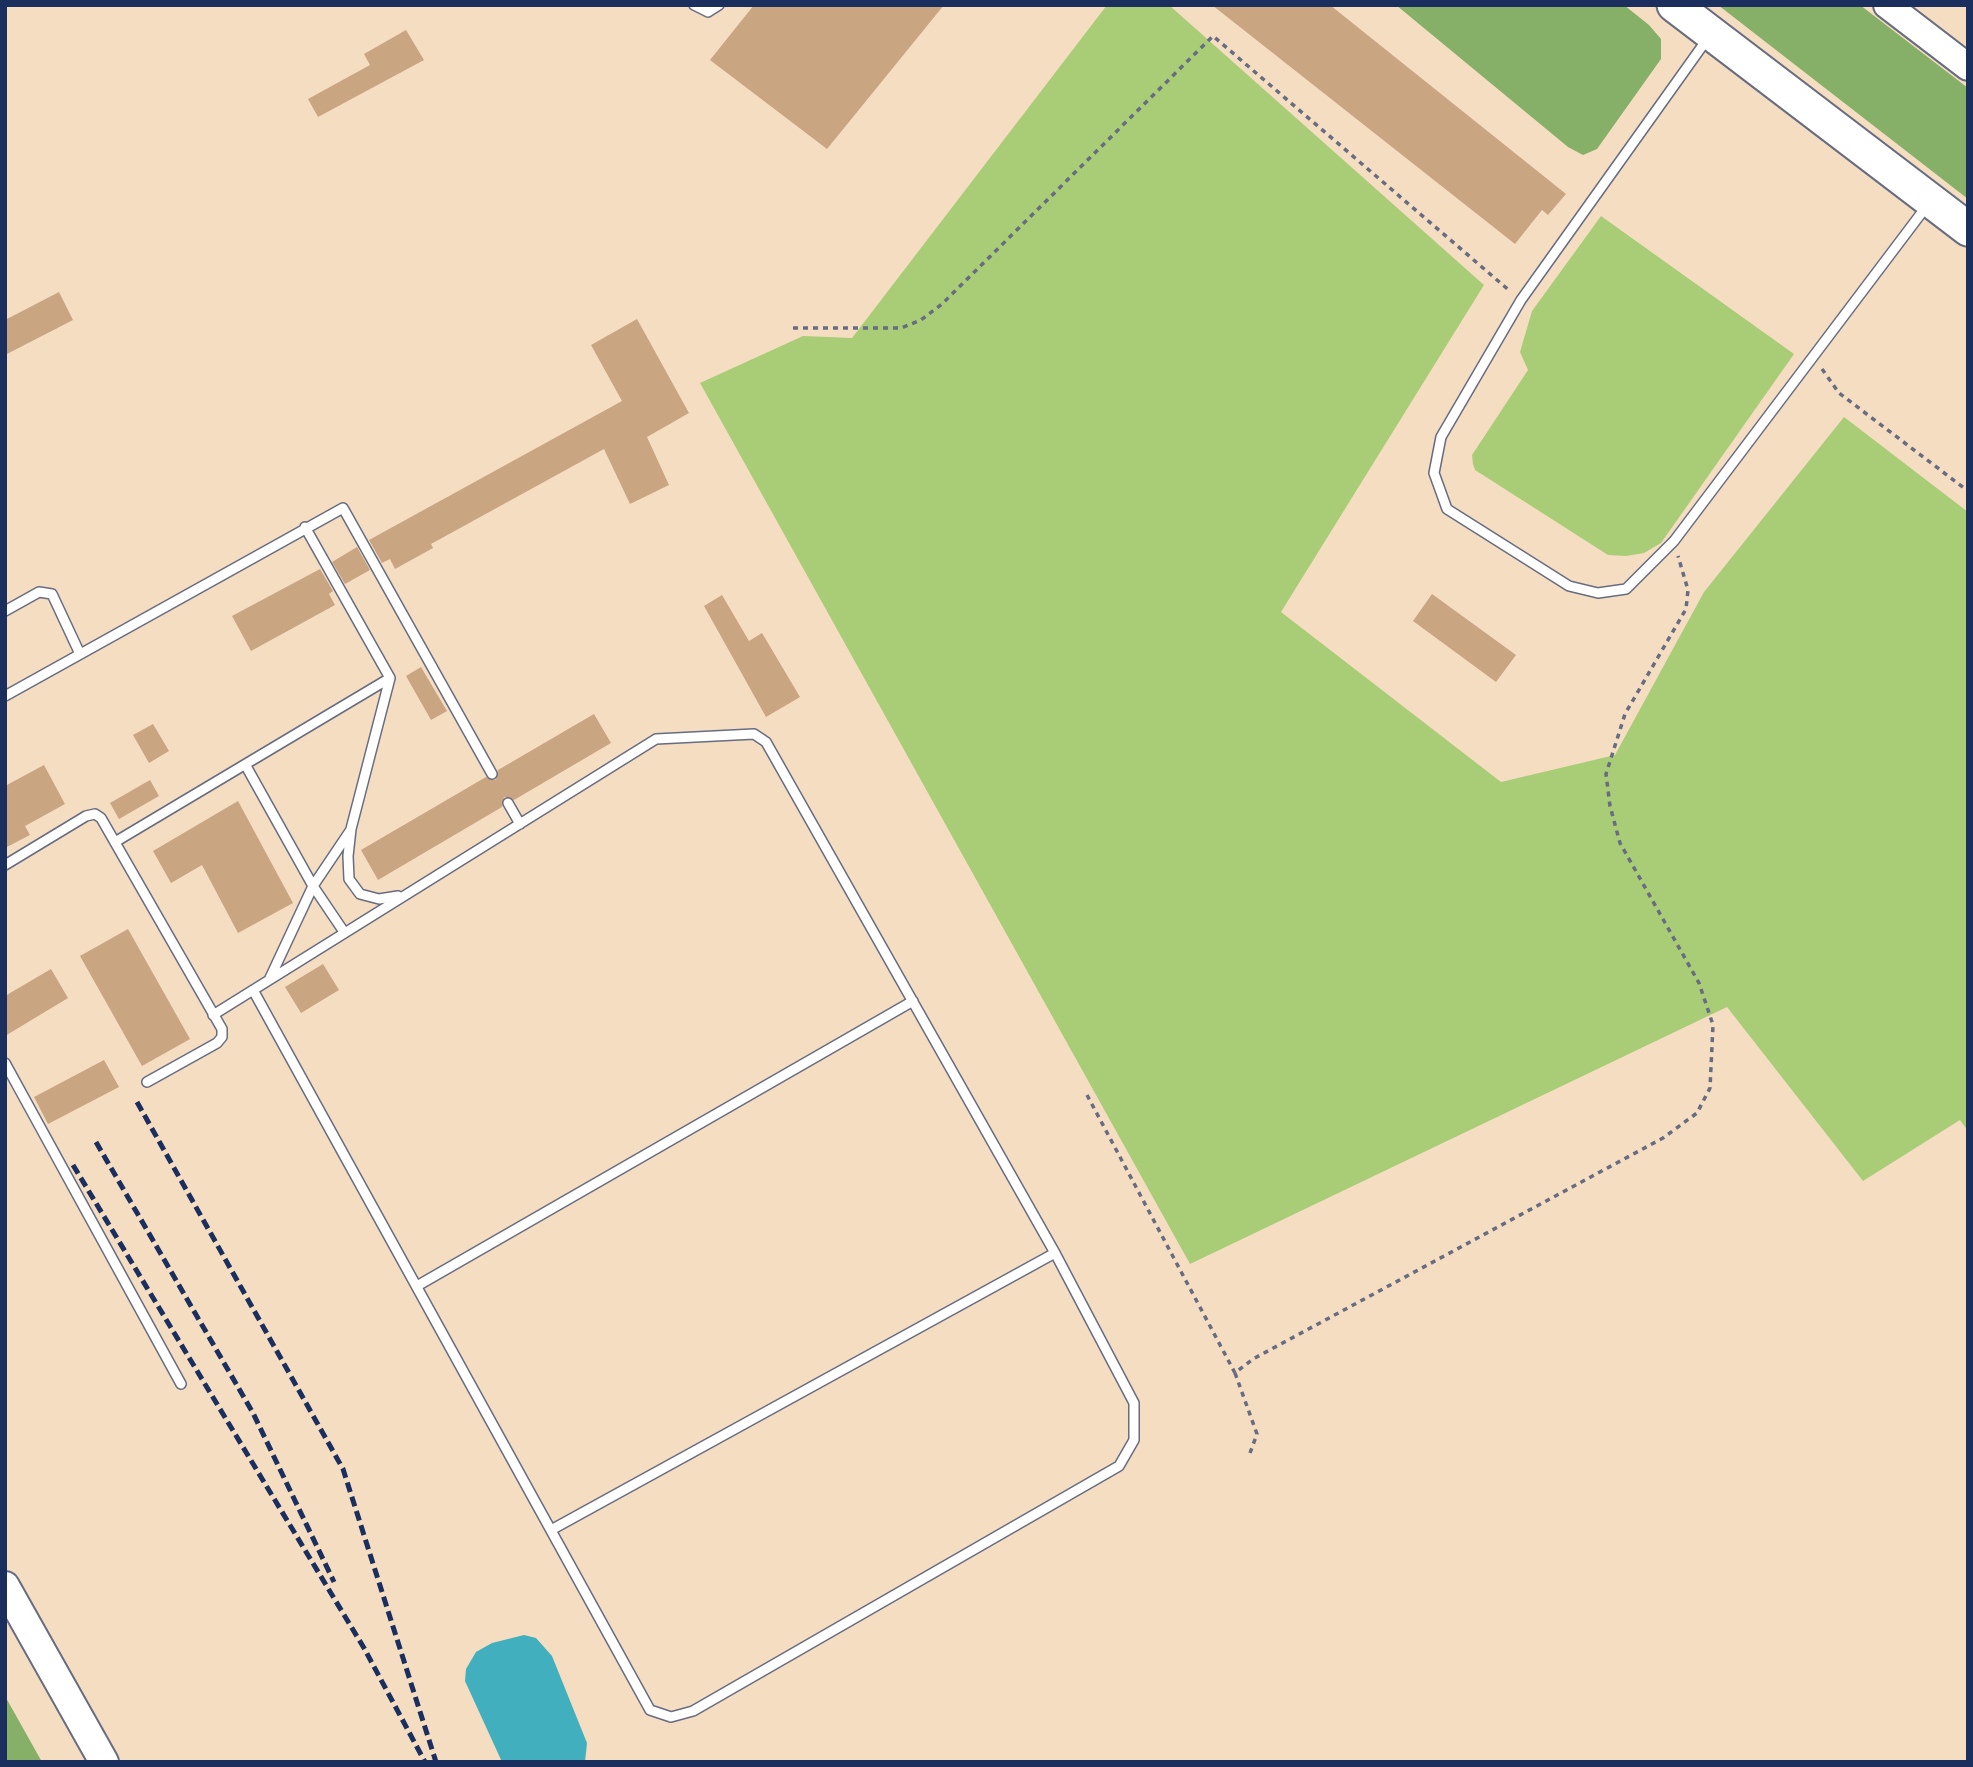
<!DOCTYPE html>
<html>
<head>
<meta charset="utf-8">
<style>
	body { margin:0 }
	#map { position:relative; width:1973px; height:1767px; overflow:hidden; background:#f5ddc2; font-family:"Balsamiq Sans",sans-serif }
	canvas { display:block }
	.frame { position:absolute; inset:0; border:7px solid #1b2f5e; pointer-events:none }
</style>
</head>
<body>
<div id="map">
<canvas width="1973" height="1767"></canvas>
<div class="frame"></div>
</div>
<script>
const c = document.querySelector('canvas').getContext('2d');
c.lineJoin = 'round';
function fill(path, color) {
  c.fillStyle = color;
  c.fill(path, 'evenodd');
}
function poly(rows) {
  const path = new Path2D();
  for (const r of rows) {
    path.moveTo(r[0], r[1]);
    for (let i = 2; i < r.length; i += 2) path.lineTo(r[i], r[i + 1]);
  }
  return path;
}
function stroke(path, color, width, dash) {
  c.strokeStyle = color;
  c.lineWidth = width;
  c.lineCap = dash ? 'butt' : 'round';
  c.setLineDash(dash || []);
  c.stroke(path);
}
const green = poly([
	[1107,5,1169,5,1484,285,1281,612,1501,782,1615,755,1704,592,1844,417,1968,512,1968,1131,1960,1120,1863,1181,1727,1007,1190,1264,700,383,803,336,852,338],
	[1601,216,1794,354,1661,543,1644,553,1626,556,1608,555,1475,470,1473,464,1472,455,1528,370,1520,352,1532,311]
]);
const forest = poly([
	[1396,5,1624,5,1649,25,1661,39,1661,59,1597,149,1583,155,1568,147],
	[1718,5,1860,5,1968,88,1968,199],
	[5,1696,42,1762,5,1762]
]);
const water = poly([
	[524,1635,536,1638,552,1656,587,1743,585,1762,502,1762,465,1681,466,1669,476,1652,492,1643]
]);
const building = poly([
	[754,5,944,5,827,149,710,60],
	[1212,5,1330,5,1566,194,1548,215,1542,210,1515,244],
	[406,30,424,60,318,117,308,99,370,65,364,54],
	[59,292,73,320,5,355,5,320],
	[637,319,689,413,647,437,669,485,630,504,604,449,431,544,433,548,395,569,390,559,382,563,369,540,622,401,591,345],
	[357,547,370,570,345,584,332,562],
	[320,569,333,591,329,594,335,605,251,651,232,616],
	[1432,594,1516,655,1496,682,1413,621],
	[722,595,749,641,762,633,800,697,766,717,704,606],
	[421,667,447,711,431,720,406,676],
	[594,714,611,743,514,800,504,797,502,807,378,880,361,850,486,777,496,780,498,770],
	[153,724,169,751,149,763,133,735],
	[44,765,65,804,25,826,30,835,5,848,5,786],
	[150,780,159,796,119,819,110,803],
	[238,801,293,903,238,933,202,865,171,883,153,851],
	[128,929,190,1039,142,1066,80,956],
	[323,964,339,990,301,1013,285,987],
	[51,969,68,998,5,1036,5,996],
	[104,1060,119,1087,48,1124,34,1097]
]);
const path = poly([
	[793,328,901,328,921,320,942,304,1213,36,1511,292],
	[1822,369,1839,393,1968,491],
	[1087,1095,1235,1373],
	[1250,1453,1257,1434,1235,1373,1253,1359,1663,1138,1697,1113,1710,1088,1713,1025,1699,983,1620,843,1610,806,1606,774,1625,714,1686,609,1688,590,1678,556]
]);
const lane = poly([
	[694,5,708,12,719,5],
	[1708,38,1521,300,1441,437,1434,473,1447,509,1569,586,1598,593,1626,589,1674,541,1926,207],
	[305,527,390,678,351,829,348,856,349,879,360,894,379,899,398,896],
	[5,611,39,592,52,594,80,654],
	[5,696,343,508,492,774],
	[246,766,313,886,270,978],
	[508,803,520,824],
	[115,842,390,678],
	[5,865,86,816,95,814,101,818,222,1029,222,1037,217,1043,147,1082],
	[344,932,313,886,350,831],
	[213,1015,656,739,754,734,766,742,1055,1253,1134,1403,1134,1440,1119,1466,693,1711,671,1717,650,1710,253,990],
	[5,1063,181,1384],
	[417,1286,913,1001],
	[551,1530,1055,1253]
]);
const secondary = poly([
	[1887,5,1968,67]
]);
const primary = poly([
	[5,1586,104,1762]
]);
const highway = poly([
	[1674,5,1968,229]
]);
const rail = poly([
	[137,1102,343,1469,436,1762],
	[96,1142,253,1413,334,1582],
	[73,1165,364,1648,425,1762]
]);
fill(green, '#a9cd77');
fill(forest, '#86b068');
fill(water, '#41afbd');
fill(building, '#c9a582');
stroke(lane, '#676c81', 12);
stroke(secondary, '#676c81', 30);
stroke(primary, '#676c81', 32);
stroke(highway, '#676c81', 37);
stroke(path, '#676c81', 3.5, [5, 5]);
stroke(lane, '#fff', 9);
stroke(secondary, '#fff', 26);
stroke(primary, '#fff', 28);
stroke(highway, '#fff', 33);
stroke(rail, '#1b2f5e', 5, [10, 5]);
</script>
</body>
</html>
